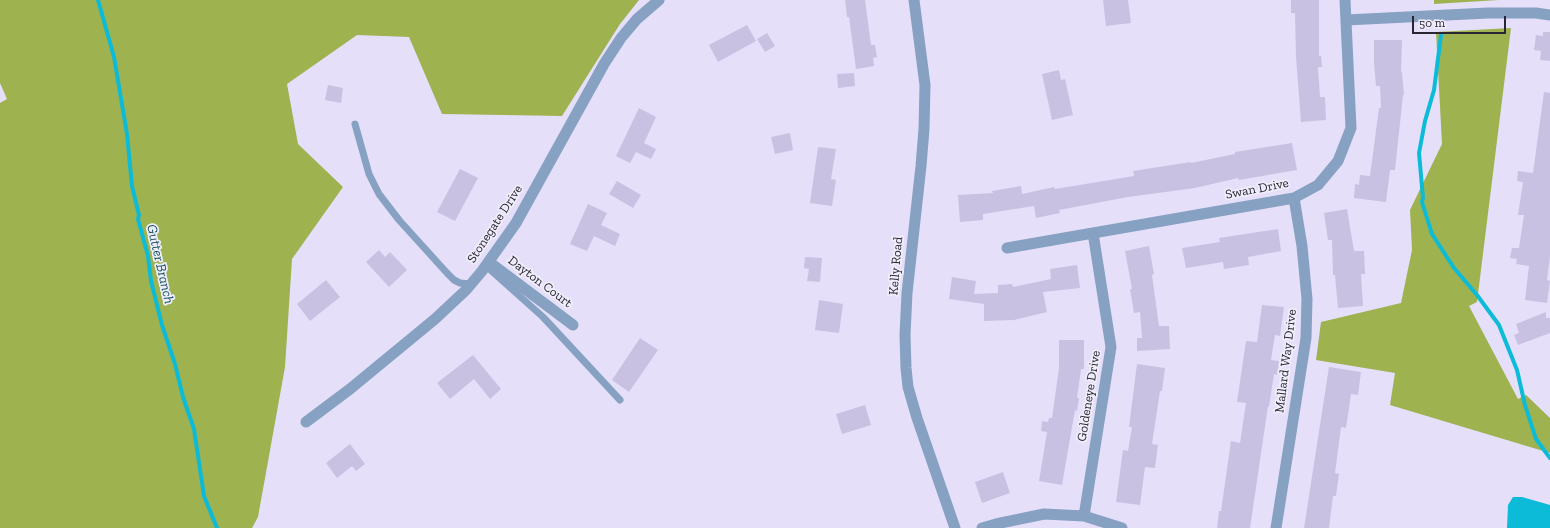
<!DOCTYPE html>
<html>
<head>
<meta charset="utf-8">
<style>
	body { margin:0 }
	#map { position:relative; width:1550px; height:528px; overflow:hidden; background:#e5dffa; font-family:"Zilla Slab",serif }
	canvas { display:block }
	.scale { position:absolute; left:1412px; top:16px; width:94px; height:18px; box-sizing:border-box; border:2px solid #292633; border-top:0; padding-left:5px; font-size:12px; line-height:14px; white-space:nowrap; color:#292633; -webkit-text-stroke:3px #f1eefc; paint-order:stroke }
</style>
</head>
<body>
<div id="map">
<canvas width="1550" height="528"></canvas>
<div class="scale">50 m</div>
</div>
<script>
const c = document.querySelector('canvas').getContext('2d');
c.lineJoin = 'round';
function fill(path, color) {
  c.fillStyle = color;
  c.fill(path, 'evenodd');
}
function poly(rows) {
  const path = new Path2D();
  for (const r of rows) {
    path.moveTo(r[0], r[1]);
    for (let i = 2; i < r.length; i += 2) path.lineTo(r[i], r[i + 1]);
  }
  return path;
}
function stroke(path, color, width, dash) {
  c.strokeStyle = color;
  c.lineWidth = width;
  c.lineCap = dash ? 'butt' : 'round';
  c.setLineDash(dash || []);
  c.stroke(path);
}
function drawText(font, color, halo, rows, align = 'center') {
  c.font = font + ' "Zilla Slab",serif';
  c.lineWidth = 3.5;
  c.setLineDash([]);
  c.textBaseline = 'middle';
  c.strokeStyle = halo;
  c.fillStyle = color;
  for (const [text, x, y, turn = 0] of rows) {
    c.save();
    c.translate(x, y);
    c.rotate((+turn || 0) * Math.PI / 180);
    c.textAlign = isNaN(turn) ? turn : align;
    if (halo) c.strokeText(text, 0, 0);
    c.fillText(text, 0, 0);
    c.restore();
  }
}
const forest = poly([
	[0,0,639,0,620,24,562,116,442,114,409,37,357,35,287,84,298,144,343,187,292,259,285,367,258,517,252,528,0,528,0,103,7,99,0,83],
	[1434,0,1499,0,1434,4],
	[1511,28,1477,302,1469,306,1518,399,1526,395,1550,418,1550,453,1390,405,1395,373,1316,360,1321,322,1401,303,1412,250,1410,210,1442,144,1436,32]
]);
const water = poly([
	[1513,497,1522,497,1550,505,1550,528,1507,528,1508,505]
]);
const stream = poly([
	[98,0,114,57,127,134,132,186,139,215,138,219,148,256,151,281,162,325,175,364,183,397,194,429,204,496,217,528],
	[1441,35,1434,90,1425,121,1419,153,1423,198,1422,202,1432,234,1454,268,1477,295,1499,325,1517,370,1525,405,1536,439,1550,458]
]);
const building = poly([
	[845,0,865,0,871,45,875,45,877,57,873,58,874,66,856,69,849,17,847,17],
	[1103,0,1128,0,1131,23,1106,26],
	[1291,0,1319,0,1319,56,1321,56,1322,67,1318,67,1320,97,1325,97,1326,120,1301,122,1296,57,1295,13,1291,13],
	[747,25,756,41,718,62,709,45],
	[1543,32,1550,32,1550,61,1540,60,1541,51,1534,50,1536,35,1543,36],
	[767,33,775,46,765,52,757,39],
	[1374,40,1402,40,1401,72,1402,72,1404,95,1403,95,1395,170,1390,170,1386,202,1354,198,1355,184,1359,185,1360,175,1370,176,1379,108,1381,108,1380,86,1376,86,1374,63],
	[1059,70,1061,80,1065,79,1073,115,1052,120,1042,74],
	[854,73,855,86,838,88,837,74],
	[328,85,343,88,341,103,325,100],
	[1544,92,1550,93,1550,256,1547,280,1550,281,1547,303,1525,300,1529,266,1516,264,1517,259,1510,258,1512,248,1519,248,1524,215,1518,215,1523,182,1517,181,1518,171,1533,173],
	[639,108,656,117,644,143,656,149,651,159,636,152,630,163,616,156],
	[790,133,793,150,775,154,771,137],
	[1292,143,1297,170,1239,180,1238,178,1195,188,1128,197,1059,210,1060,213,1036,218,1034,206,983,214,983,220,960,222,958,195,993,193,992,191,1021,186,1022,194,1054,187,1055,189,1134,176,1133,171,1191,162,1191,163,1235,154,1235,152],
	[818,147,836,149,831,179,836,180,832,206,810,203],
	[460,169,478,178,455,221,437,212],
	[617,181,641,195,633,208,609,194],
	[588,204,607,213,601,225,620,234,615,246,594,236,587,251,570,244],
	[1347,209,1354,251,1364,251,1365,274,1361,274,1363,306,1338,308,1335,275,1333,275,1332,240,1328,240,1324,213],
	[1278,229,1281,251,1248,257,1249,265,1224,269,1223,262,1186,268,1182,248,1220,242,1219,238],
	[1149,246,1154,274,1152,275,1159,326,1169,326,1170,349,1137,351,1137,338,1142,338,1140,312,1134,313,1130,289,1132,289,1125,251],
	[379,250,385,257,390,252,407,270,389,287,366,262],
	[805,257,822,258,820,282,807,281,809,269,804,268],
	[1077,265,1080,288,1043,292,1047,312,1014,320,984,321,984,304,949,299,952,277,976,281,974,294,998,293,998,285,1012,284,1013,287,1051,279,1050,269],
	[326,280,340,297,310,321,297,304],
	[819,300,843,304,839,333,815,330],
	[1262,305,1284,307,1280,336,1275,335,1271,360,1279,361,1277,375,1274,374,1269,407,1268,406,1250,528,1217,528,1219,511,1221,511,1231,441,1240,443,1246,403,1237,402,1246,341,1257,342],
	[1546,312,1546,318,1550,318,1550,333,1518,345,1514,335,1519,333,1516,324],
	[640,338,658,350,629,392,612,380],
	[1059,340,1084,340,1084,369,1081,369,1077,398,1079,398,1077,411,1075,410,1062,485,1039,481,1047,432,1041,431,1042,421,1048,422,1049,418,1052,418,1059,368],
	[473,355,501,389,490,399,474,379,450,399,437,383],
	[1137,364,1165,368,1162,391,1160,391,1152,444,1158,445,1155,468,1145,467,1140,505,1116,502,1123,450,1128,451,1132,427,1129,427],
	[1329,367,1361,372,1358,395,1351,394,1346,428,1341,427,1335,473,1339,474,1336,496,1333,496,1329,528,1304,528],
	[865,405,871,425,842,434,836,414],
	[350,444,365,464,356,471,352,466,337,478,326,463],
	[1003,472,1010,493,982,503,975,482]
]);
const service = poly([
	[355,124,369,174,379,194,399,220,447,273,454,280,460,283,471,284],
	[486,266,543,317,620,400]
]);
const minor = poly([
	[1346,20,1488,13,1536,13,1550,15],
	[1007,248,1294,198,1318,185,1338,161,1351,128,1345,0],
	[489,262,573,325],
	[306,422,350,389,435,319,466,290,482,271,516,223,604,64,621,38,637,19,659,0],
	[1084,516,1111,347,1093,233],
	[982,528,996,524,1044,514,1084,516,1122,528],
	[1276,528,1306,338,1307,299,1302,246,1294,198]
]);
const tertiary = poly([
	[914,0,925,85,924,129,921,166,907,293,905,335,906,368,908,387,917,418,955,528]
]);
const streetNames = [
	["Swan Drive",1257,189,-11],
	["Stonegate Drive",495,224,-57],
	["Kelly Road",896,266,-85],
	["Dayton Court",540,282,37],
	["Mallard Way Drive",1286,361,-83],
	["Goldeneye Drive",1089,396,-81]
];
const waterNames = [
	["Gutter Branch",160,264,77]
];
fill(forest, '#9eb250');
fill(water, '#0cbbd7');
stroke(stream, '#0cbbd7', 4);
fill(building, '#c9c1e2');
stroke(service, '#87a1c2', 7);
stroke(minor, '#87a1c2', 11);
stroke(tertiary, '#87a1c2', 11);
drawText('13px', '#292633', '#f1eefc', streetNames);
drawText('italic 14px', '#14515d', '#f1eefc', waterNames);
</script>
</body>
</html>
